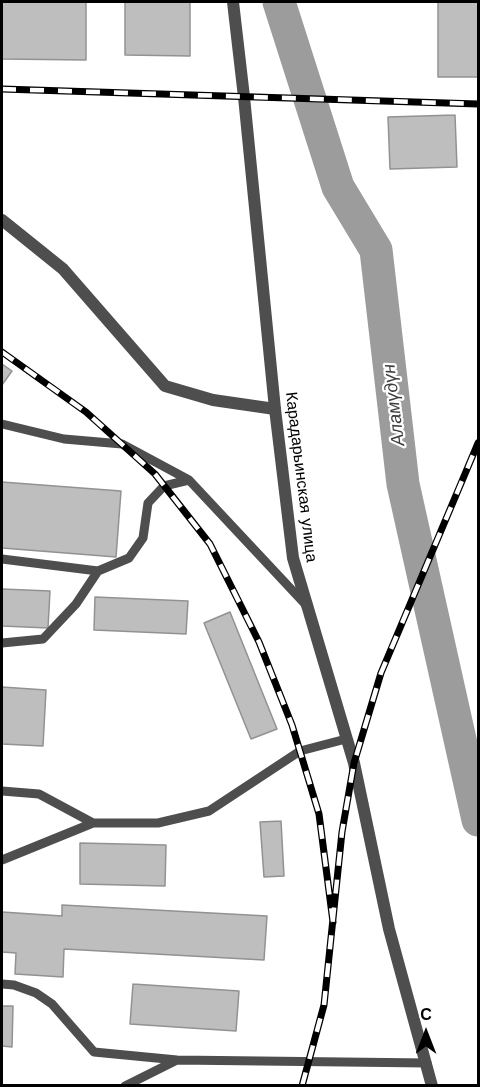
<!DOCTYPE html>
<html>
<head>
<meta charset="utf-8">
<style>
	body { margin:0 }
	#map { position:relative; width:480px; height:1087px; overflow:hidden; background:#fff; font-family:"Work Sans",sans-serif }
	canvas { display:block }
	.frame { position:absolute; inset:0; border:3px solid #000; pointer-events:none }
	.north { position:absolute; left:396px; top:1003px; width:60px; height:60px; -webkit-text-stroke:4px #fff; paint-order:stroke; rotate:0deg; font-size:16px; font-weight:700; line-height:24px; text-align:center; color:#000 }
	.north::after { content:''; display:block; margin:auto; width:21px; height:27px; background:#000; clip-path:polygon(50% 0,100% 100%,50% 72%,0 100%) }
</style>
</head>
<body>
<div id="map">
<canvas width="480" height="1087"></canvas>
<div class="frame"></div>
<div class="north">С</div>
</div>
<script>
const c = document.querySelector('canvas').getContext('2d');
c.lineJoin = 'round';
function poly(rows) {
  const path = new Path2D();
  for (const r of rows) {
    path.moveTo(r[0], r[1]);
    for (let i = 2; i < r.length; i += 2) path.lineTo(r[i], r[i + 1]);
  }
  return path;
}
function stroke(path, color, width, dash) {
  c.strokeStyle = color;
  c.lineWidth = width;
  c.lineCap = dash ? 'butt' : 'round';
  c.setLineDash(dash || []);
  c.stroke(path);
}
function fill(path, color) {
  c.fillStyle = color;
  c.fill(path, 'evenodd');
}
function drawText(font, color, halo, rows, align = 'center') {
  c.font = font + ' "Work Sans",sans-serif';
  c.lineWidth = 4.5;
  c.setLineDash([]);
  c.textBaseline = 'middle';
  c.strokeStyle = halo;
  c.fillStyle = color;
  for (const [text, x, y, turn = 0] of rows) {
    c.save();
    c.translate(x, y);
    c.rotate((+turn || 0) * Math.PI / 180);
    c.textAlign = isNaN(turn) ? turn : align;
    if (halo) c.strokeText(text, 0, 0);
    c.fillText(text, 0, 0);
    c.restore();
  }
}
const river = poly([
	[279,2,338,187,376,250,403,484,478,820]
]);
const building = poly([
	[2,2,86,2,86,60,2,59,2,2],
	[125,2,190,2,190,56,125,55,125,2],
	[438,2,478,2,478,77,438,77,438,2],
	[455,115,457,167,390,169,388,117,455,115],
	[2,364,12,371,2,385,2,364],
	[2,482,121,491,116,557,2,548,2,482],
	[2,589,50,591,48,628,2,626,2,589],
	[95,597,188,601,186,634,94,630,95,597],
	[230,612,277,729,251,739,204,623,230,612],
	[2,687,46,690,43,746,2,744,2,687],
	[281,821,284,876,264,877,260,822,281,821],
	[80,843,166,845,165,886,80,884,80,843],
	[62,905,267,916,264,960,64,949,63,977,15,974,16,953,2,952,2,912,62,916,62,905],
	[133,984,239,991,236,1031,130,1024,133,984],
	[2,1006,13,1006,12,1047,2,1046,2,1006]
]);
const service = poly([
	[2,424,64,439,122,444,189,480,306,605],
	[2,559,98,571],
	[2,643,43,639,76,604,98,571,129,558,143,538,148,503,164,486,189,480],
	[2,791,39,794,93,823,158,823,209,811,300,751,346,739],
	[2,860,93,823],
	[2,984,14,985,36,993,52,1004,94,1052,177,1060,427,1063],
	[125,1086,177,1060]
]);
const minor = poly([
	[2,220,63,269,165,386,213,400,275,409]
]);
const tertiary = poly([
	[233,2,244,97,275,409,293,558,354,763,389,929,432,1086]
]);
const rail = poly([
	[2,89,478,104],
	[2,352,86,412,155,474,210,544,259,642,292,725,319,814,333,922],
	[302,1086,324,1005,342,832,354,763,381,673,478,443]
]);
const streetNames = [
	["Карадарьинская улица",301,477,83]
];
const waterNames = [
	["Аламүдүн",394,405,-97]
];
stroke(river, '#9c9c9c', 33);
fill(building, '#bebebe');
stroke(building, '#929292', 1.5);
stroke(service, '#4e4e4e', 9);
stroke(minor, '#4e4e4e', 12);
stroke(tertiary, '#4e4e4e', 12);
stroke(rail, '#000', 7);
stroke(rail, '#fff', 4.5, [14]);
drawText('16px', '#000', '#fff', streetNames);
drawText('italic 18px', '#3d3d3d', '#fff', waterNames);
</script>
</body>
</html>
